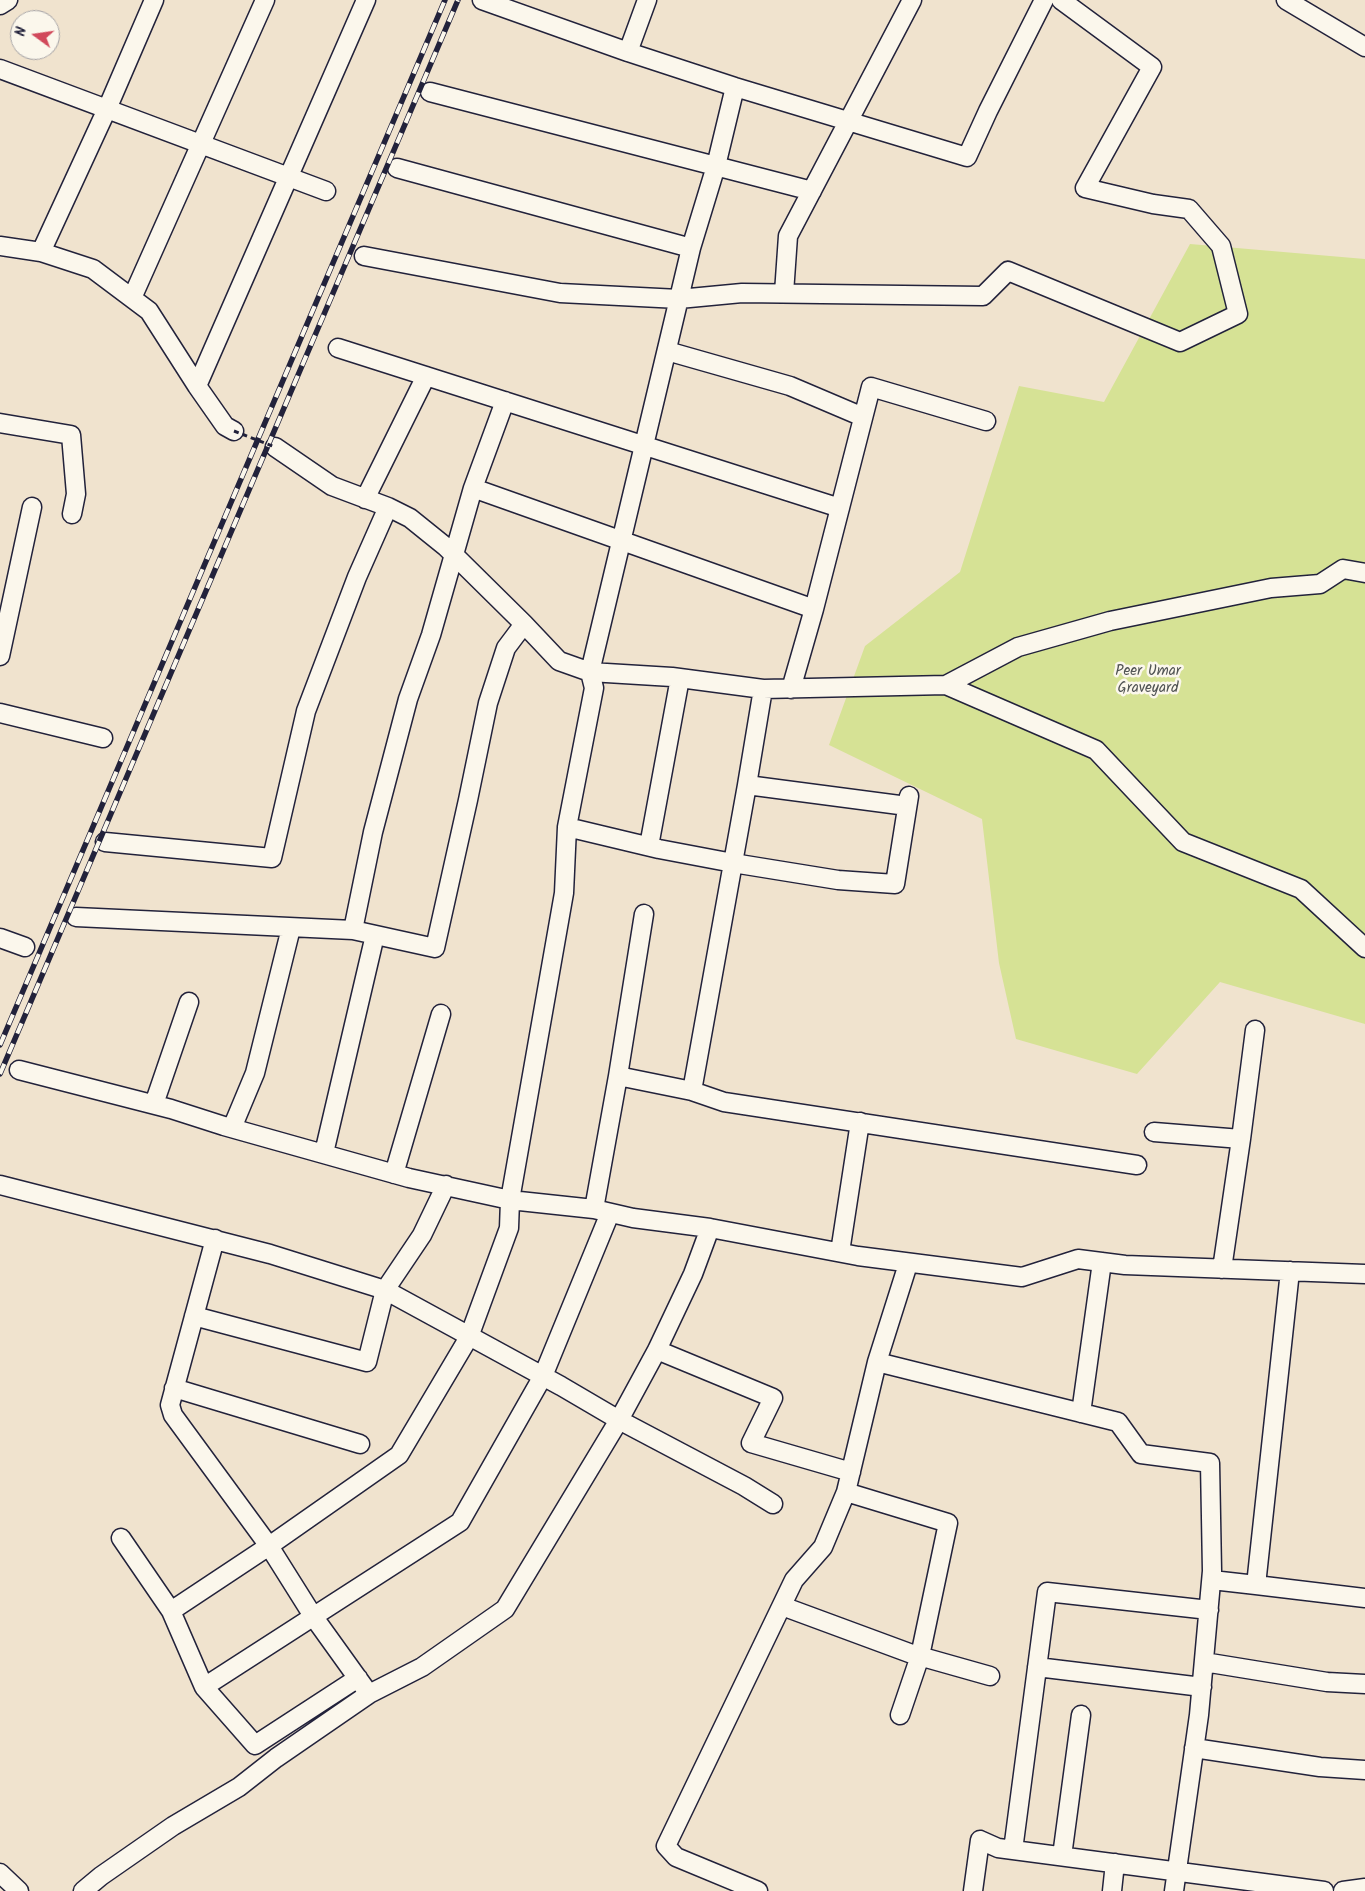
<!DOCTYPE html>
<html>
<head>
<meta charset="utf-8">
<style>
	body { margin:0 }
	#map { position:relative; width:1365px; height:1891px; overflow:hidden; background:#f0e3ce; font-family:Kalam,sans-serif }
	canvas { display:block }
	.north { position:absolute; left:10px; top:10px; width:50px; height:50px; box-sizing:border-box; background:#fbf7ec; border:1px solid #a4a2a5; border-radius:50%; rotate:284deg; font-size:14px; font-weight:700; line-height:20px; text-align:center; color:#22223b }
	.north::after { content:''; display:block; margin:auto; width:18px; height:22px; background:#d1495b; clip-path:polygon(50% 0,100% 100%,50% 72%,0 100%) }
</style>
</head>
<body>
<div id="map">
<canvas width="1365" height="1891"></canvas>
<div class="north">N</div>
</div>
<script>
const c = document.querySelector('canvas').getContext('2d');
c.lineJoin = 'round';
function fill(path, color) {
  c.fillStyle = color;
  c.fill(path, 'evenodd');
}
function poly(rows) {
  const path = new Path2D();
  for (const r of rows) {
    path.moveTo(r[0], r[1]);
    for (let i = 2; i < r.length; i += 2) path.lineTo(r[i], r[i + 1]);
  }
  return path;
}
function stroke(path, color, width, dash) {
  c.strokeStyle = color;
  c.lineWidth = width;
  c.lineCap = dash ? 'butt' : 'round';
  c.setLineDash(dash || []);
  c.stroke(path);
}
function drawText(font, color, halo, rows, align = 'center') {
  c.font = font + ' Kalam,sans-serif';
  c.lineWidth = 5;
  c.setLineDash([]);
  c.textBaseline = 'middle';
  c.strokeStyle = halo;
  c.fillStyle = color;
  for (const [text, x, y, turn = 0] of rows) {
    c.save();
    c.translate(x, y);
    c.rotate((+turn || 0) * Math.PI / 180);
    c.textAlign = isNaN(turn) ? turn : align;
    if (halo) c.strokeText(text, 0, 0);
    c.fillText(text, 0, 0);
    c.restore();
  }
}
const green = poly([
	[1190,244,1365,259,1365,1024,1220,982,1137,1074,1016,1039,999,963,982,819,829,745,865,646,960,572,1019,386,1104,402]
]);
const minor = poly([
	[482,0,628,52,735,87,967,157,988,111,1044,0],
	[1286,0,1365,47],
	[0,5,8,0],
	[628,52,647,0],
	[0,69,326,191],
	[430,92,812,191],
	[0,246,41,252,93,269,149,311,197,386,225,426,234,431],
	[691,248,716,166,735,87],
	[41,252,107,109,154,0],
	[364,256,560,293,679,299,742,293,983,296,1008,271,1180,342,1238,314,1221,246,1189,209,1153,204,1085,188,1152,67,1061,0],
	[784,293,788,236,912,0],
	[132,298,265,0],
	[338,348,840,508],
	[667,351,790,386,863,417],
	[197,386,366,0],
	[0,423,71,435,76,494,72,514],
	[473,488,505,401],
	[365,499,426,376],
	[524,624,559,661,590,672,672,677,763,689,747,785,907,806],
	[0,656,32,507],
	[946,685,1096,750,1183,842,1301,889,1365,948],
	[763,689,946,685,1018,647,1110,621,1271,588,1320,584,1343,569,1365,573],
	[791,689,814,609,871,387,986,421],
	[0,713,103,738],
	[567,827,659,849,733,863,838,880,895,884,909,796],
	[105,842,272,858,306,711,357,577,388,507],
	[649,846,680,678],
	[76,917,353,930,435,948,468,800,488,703,506,648,524,624,446,547,410,518,388,507,332,486,275,447],
	[353,930,373,832,408,699,431,635,473,488,814,609],
	[0,938,25,947],
	[19,1070,171,1109,224,1126,409,1178,510,1200,594,1209,633,1218,710,1228,858,1256,1022,1277,1078,1259,1125,1265,1365,1274],
	[618,1076,692,1091,724,1102,1137,1165],
	[692,1091,747,785],
	[154,1104,189,1002],
	[232,1128,255,1073,291,928],
	[1154,1132,1241,1139,1255,1030],
	[324,1153,375,935],
	[394,1174,441,1014],
	[0,1185,270,1254,385,1290,561,1386,619,1420,744,1486,773,1504],
	[594,1209,618,1076,644,914],
	[215,1239,170,1405,173,1415,269,1546,313,1616,364,1687],
	[840,1252,860,1122],
	[1222,1269,1241,1139],
	[1290,1271,1256,1585,1365,1598],
	[194,1316,367,1362,385,1290,422,1235,446,1185],
	[657,1350,773,1398,751,1443,851,1472],
	[877,1362,1118,1422,1141,1454,1210,1463,1212,1571,1199,1715,1174,1891],
	[174,1388,360,1444],
	[1081,1413,1102,1262],
	[846,1492,948,1523,920,1656,900,1715],
	[121,1538,171,1611],
	[1212,1580,1256,1585],
	[782,1606,912,1654,990,1676],
	[1204,1662,1327,1682,1365,1684],
	[1037,1667,1202,1687],
	[358,1678,255,1745,204,1687,460,1522,543,1376,610,1213],
	[204,1687,171,1611,269,1546,399,1455,469,1337,509,1228,510,1200,564,893,567,827,594,688,590,672,691,248,397,168],
	[1194,1748,1320,1767,1365,1770],
	[1013,1850,1047,1592,1209,1610],
	[1062,1856,1081,1715],
	[0,1873,19,1891],
	[83,1891,101,1876,173,1826,239,1787,276,1758,369,1694,422,1667,505,1609,619,1420,657,1350,693,1274,710,1228],
	[758,1891,676,1857,666,1846,794,1580,823,1547,846,1492,877,1362,908,1264],
	[973,1891,980,1840,998,1848,1324,1891],
	[1112,1891,1115,1863],
	[1343,1891,1365,1888]
]);
const rail = poly([
	[0,1045,445,0],
	[0,1074,458,0]
]);
const pathBridge = poly([
	[234,431,275,447]
]);
const parkNames = [
	["Peer Umar",1148,672],
	["Graveyard",1148,689]
];
fill(green, '#d6e295');
stroke(minor, '#22223b', 21);
stroke(minor, '#fbf7ec', 18);
stroke(rail, '#22223b', 5.5);
stroke(rail, '#fbf7ec', 4, [11]);
stroke(pathBridge, '#22223b', 3, [5, 4]);
drawText('15px', '#4f5252', '#fbf7ec', parkNames);
</script>
</body>
</html>
